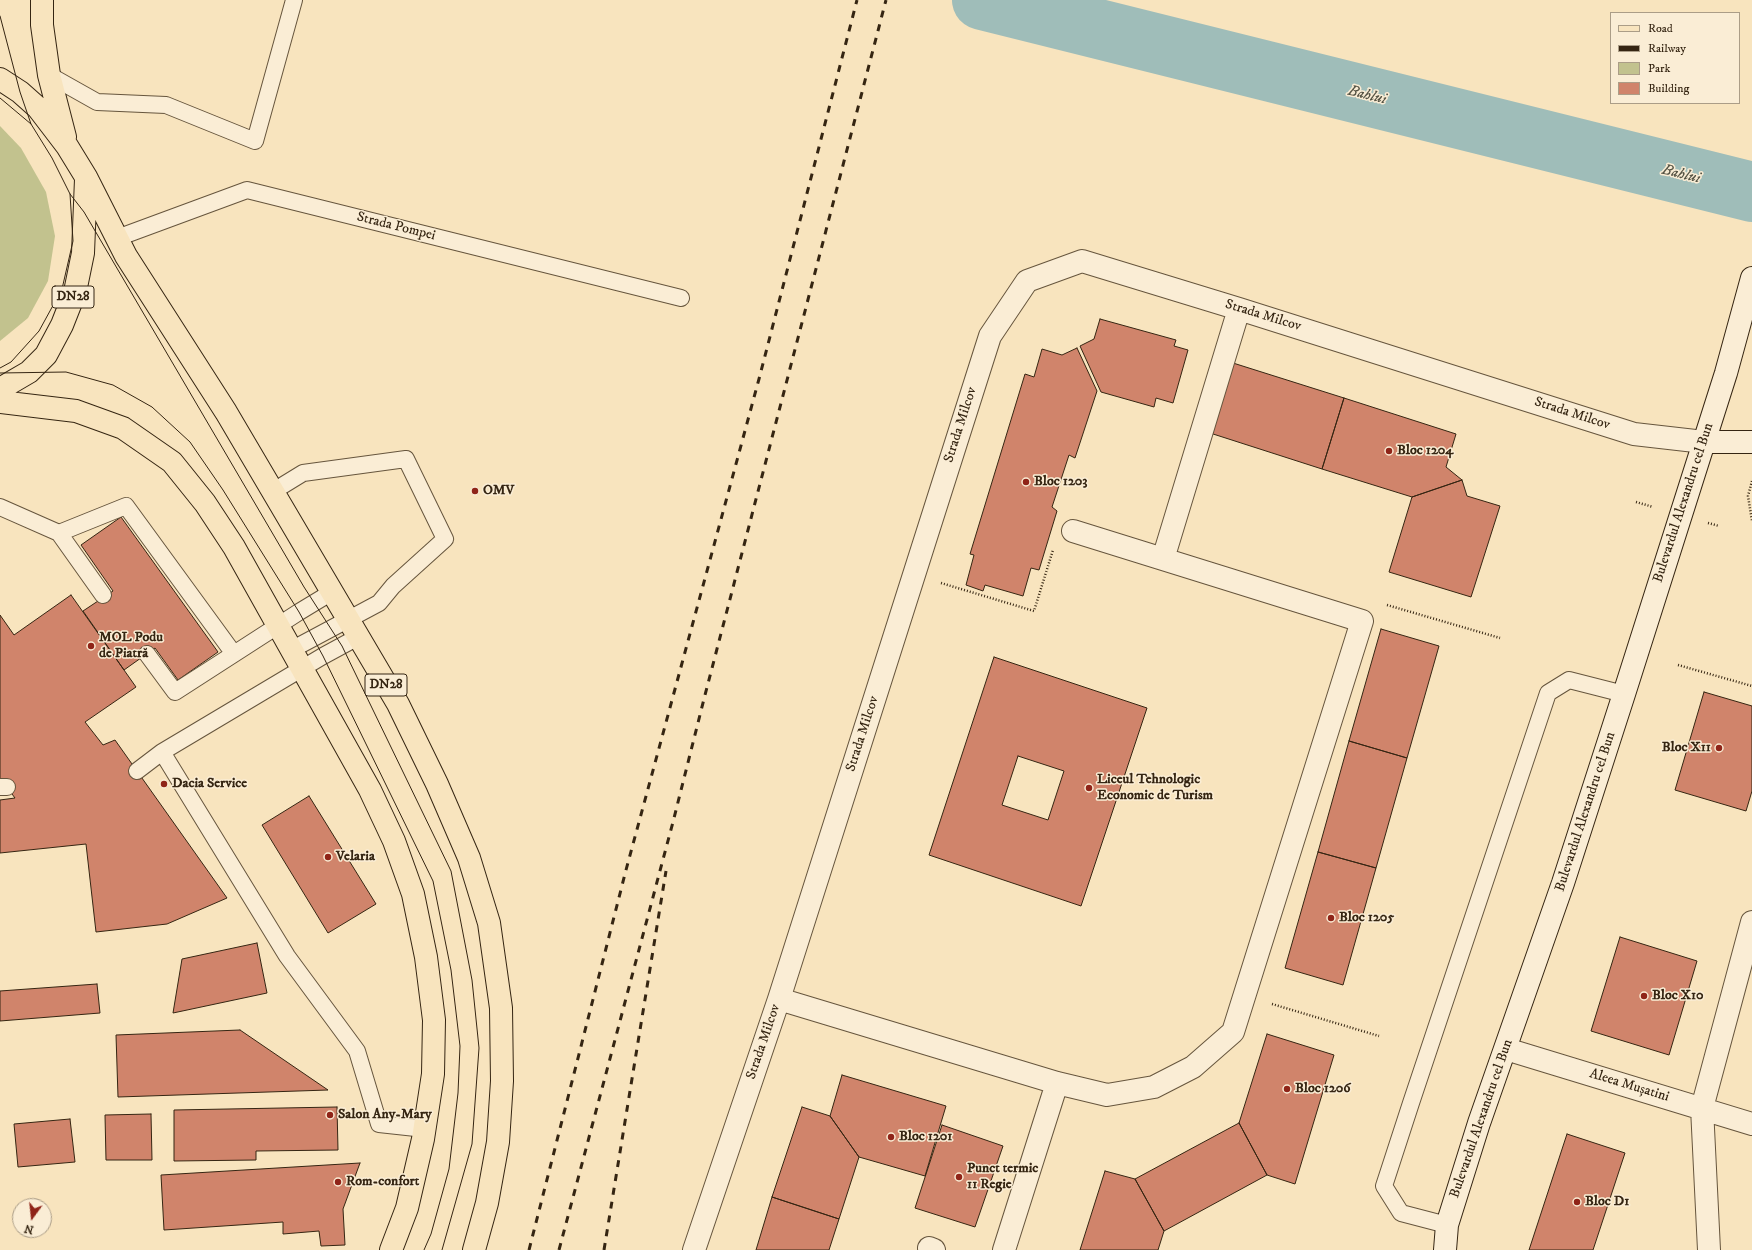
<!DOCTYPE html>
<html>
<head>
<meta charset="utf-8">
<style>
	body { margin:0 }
	#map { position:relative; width:1752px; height:1250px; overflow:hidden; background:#f8e4be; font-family:"IM FELL DW Pica",serif }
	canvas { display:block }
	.legend { position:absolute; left:1610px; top:12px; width:130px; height:92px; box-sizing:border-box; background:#faedd5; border:1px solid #ab9d87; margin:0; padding:5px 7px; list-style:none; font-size:12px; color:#352512 }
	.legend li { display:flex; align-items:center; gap:8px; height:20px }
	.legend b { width:20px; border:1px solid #ab9d87 }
	.north { position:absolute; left:12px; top:1198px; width:40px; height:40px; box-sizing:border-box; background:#faedd5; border:1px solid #ab9d87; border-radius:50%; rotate:195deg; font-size:11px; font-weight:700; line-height:16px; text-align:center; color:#352512 }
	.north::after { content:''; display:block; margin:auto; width:14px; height:18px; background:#8f2418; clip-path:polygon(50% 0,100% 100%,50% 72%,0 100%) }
</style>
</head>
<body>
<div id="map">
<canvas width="1752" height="1250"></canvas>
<ul class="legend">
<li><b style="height:5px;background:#f8e4be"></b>Road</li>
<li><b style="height:5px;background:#352512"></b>Railway</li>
<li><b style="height:11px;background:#c2c28e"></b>Park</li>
<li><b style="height:11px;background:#d0846b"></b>Building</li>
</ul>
<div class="north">N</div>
</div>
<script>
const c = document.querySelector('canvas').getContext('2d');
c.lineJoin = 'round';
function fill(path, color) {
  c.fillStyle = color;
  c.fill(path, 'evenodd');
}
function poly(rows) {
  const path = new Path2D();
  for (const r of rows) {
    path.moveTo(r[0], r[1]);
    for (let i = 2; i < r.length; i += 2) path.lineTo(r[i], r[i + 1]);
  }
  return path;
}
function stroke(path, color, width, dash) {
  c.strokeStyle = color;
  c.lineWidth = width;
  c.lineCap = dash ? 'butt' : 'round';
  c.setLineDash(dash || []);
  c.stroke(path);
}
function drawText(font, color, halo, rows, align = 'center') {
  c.font = font + ' "IM FELL DW Pica",serif';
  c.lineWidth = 3;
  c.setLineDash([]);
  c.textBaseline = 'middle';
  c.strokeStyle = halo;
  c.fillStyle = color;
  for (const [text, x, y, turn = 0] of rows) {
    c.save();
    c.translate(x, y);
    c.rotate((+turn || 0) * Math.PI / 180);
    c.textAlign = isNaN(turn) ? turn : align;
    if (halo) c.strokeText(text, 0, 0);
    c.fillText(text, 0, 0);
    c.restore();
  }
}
const green = poly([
	[0,126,21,148,46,192,55,236,48,281,28,318,0,341]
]);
const river = poly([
	[982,0,1752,192]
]);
const building = poly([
	[1100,319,1176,340,1174,346,1188,350,1173,403,1156,398,1154,407,1101,392,1080,346,1094,339,1100,319],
	[1077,348,1097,391,1075,458,1069,455,1052,507,1057,511,1039,570,1031,568,1023,596,985,585,983,591,966,585,974,555,970,554,1025,374,1034,377,1042,349,1062,355,1077,348],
	[1233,363,1344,398,1322,469,1210,433,1233,363],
	[1344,398,1456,434,1446,467,1462,480,1412,497,1322,469,1344,398],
	[1462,480,1467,496,1500,506,1471,597,1389,572,1412,497,1462,480],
	[121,517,218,652,178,680,155,648,124,670,83,611,113,591,81,545,121,517],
	[71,595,136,687,85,722,103,745,115,740,227,898,167,924,96,932,86,844,0,853,0,800,15,798,0,778,0,615,14,635,71,595],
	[1381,629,1439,646,1407,758,1349,741,1381,629],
	[994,657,1147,708,1081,906,929,855,994,657],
	[1018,756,1064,771,1048,820,1002,805,1018,756],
	[1704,692,1752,706,1752,791,1746,811,1675,790,1704,692],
	[1349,741,1407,758,1376,868,1318,852,1349,741],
	[309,796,376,904,328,933,262,825,309,796],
	[1318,852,1376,868,1343,985,1285,968,1318,852],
	[1620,937,1697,961,1669,1055,1591,1031,1620,937],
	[257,943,267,993,173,1013,182,959,257,943],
	[97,984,100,1013,0,1021,0,991,97,984],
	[240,1030,328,1090,118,1097,116,1035,240,1030],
	[1267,1034,1334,1055,1295,1184,1267,1175,1239,1123,1267,1034],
	[842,1075,946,1106,925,1176,859,1157,830,1116,842,1075],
	[337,1107,338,1150,256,1151,256,1160,174,1161,174,1110,337,1107],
	[802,1107,830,1116,859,1157,839,1219,772,1197,802,1107],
	[151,1114,152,1160,106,1160,105,1115,151,1114],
	[70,1119,75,1162,18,1167,14,1124,70,1119],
	[1239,1123,1267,1175,1164,1231,1135,1179,1239,1123],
	[942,1125,1003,1146,975,1227,915,1208,942,1125],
	[1567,1134,1625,1153,1593,1250,1529,1250,1567,1134],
	[360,1163,343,1209,345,1245,321,1246,319,1231,283,1234,283,1222,164,1230,161,1175,360,1163],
	[1105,1171,1135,1179,1164,1231,1158,1250,1080,1250,1105,1171],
	[772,1197,839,1219,829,1250,756,1250,772,1197]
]);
const path = poly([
	[1752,481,1748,496,1752,521],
	[1636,502,1653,507],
	[1708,523,1719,526],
	[941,583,1034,611,1053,550],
	[1387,605,1500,638],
	[1678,665,1752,686],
	[1272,1004,1379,1036]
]);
const lane = poly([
	[49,75,97,102,166,105,255,141,294,0],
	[117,238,247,190,681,298],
	[272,492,303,473,406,459,445,539,393,586,379,603,291,650],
	[0,507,59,533,103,595],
	[59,533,126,506,234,654],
	[358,637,323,656,162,752,287,956,357,1051,379,1124,425,1129],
	[147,654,175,692,299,612,332,592],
	[137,771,162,752],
	[0,787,7,787],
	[1447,1225,1401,1213,1384,1186,1411,1103,1548,693,1569,680,1624,694]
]);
const street = poly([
	[1163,559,1239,309],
	[779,999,1057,1083,1107,1095,1154,1087,1193,1067,1233,1032,1362,621,1073,531],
	[1506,1049,1752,1124],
	[929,1248,934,1250],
	[694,1250,779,999,990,336,1027,281,1082,261,1239,309,1634,434,1704,442],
	[1004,1250,1057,1083],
	[1709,1250,1702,1108,1752,922]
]);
const secondary = poly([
	[1704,442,1752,442],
	[1445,1250,1447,1225,1479,1123,1563,883,1624,694,1726,373,1752,278]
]);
const primary = poly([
	[42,0,42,25,49,75,65,137],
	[0,79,20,92,38,108,67,146,86,177,126,256,226,412,398,704,437,784,469,858,489,923,501,1008,502,1081,498,1142,487,1203,474,1250],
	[0,389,29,372,46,355,62,325,75,292,83,253,86,179],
	[0,402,76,411,123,428,172,462,205,503,234,547,370,790,394,841,413,894,426,957,434,1020,433,1074,423,1139,407,1208,391,1250]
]);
const tram = poly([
	[0,16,20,92,31,124,52,158,70,194,84,212,304,587,342,646,451,871,472,980,479,1048,472,1144,442,1250],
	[0,98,31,124],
	[0,368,11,362,39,331,62,289,73,241,70,194],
	[0,373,66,372,113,385,152,407,190,442,223,490,299,612,323,656,433,881,451,970,460,1046,458,1093,449,1169,431,1234,424,1250]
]);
const rail = poly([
	[529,1250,626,870,759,379,857,0],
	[559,1250,673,822,705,695,886,0],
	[604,1250,666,871]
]);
const markers = [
	[1389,451,4,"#8f2418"],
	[1026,482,4,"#8f2418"],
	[475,491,4,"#8f2418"],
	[91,646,4,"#8f2418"],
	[1719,748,4,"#8f2418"],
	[164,784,4,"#8f2418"],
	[1089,788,4,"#8f2418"],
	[328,857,4,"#8f2418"],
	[1331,918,4,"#8f2418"],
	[1644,996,4,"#8f2418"],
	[1287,1089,4,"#8f2418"],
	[330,1115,4,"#8f2418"],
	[891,1137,4,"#8f2418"],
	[959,1177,4,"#8f2418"],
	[338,1182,4,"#8f2418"],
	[1577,1202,4,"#8f2418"]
];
const shields = [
	[73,297,42],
	[386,685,42]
];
const shieldNames = [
	["DN28",73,297],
	["DN28",386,685]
];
const streetNames = [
	["Strada Pompei",396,227,14],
	["Strada Milcov",1263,316,17],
	["Strada Milcov",1572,414,18],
	["Strada Milcov",961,425,-72],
	["Bulevardul Alexandru cel Bun",1684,503,-72],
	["Strada Milcov",863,734,-72],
	["Bulevardul Alexandru cel Bun",1586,812,-72],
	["Strada Milcov",764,1042,-71],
	["Aleea Mușatini",1629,1086,17],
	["Bulevardul Alexandru cel Bun",1482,1119,-71]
];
const poiNames = [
	["Bloc 1204",1397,451],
	["Bloc 1203",1034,482],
	["OMV",483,491],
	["MOL Podu",99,638],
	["de Piatră",99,654],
	["Bloc X11",1711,748,"right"],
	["Liceul Tehnologic",1097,780],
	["Economic de Turism",1097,796],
	["Dacia Service",172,784],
	["Velaria",336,857],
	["Bloc 1205",1339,918],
	["Bloc X10",1652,996],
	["Bloc 1206",1295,1089],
	["Salon Any-Mary",338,1115],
	["Bloc 1201",899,1137],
	["Punct termic",967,1169],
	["11 Regie",967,1185],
	["Rom-confort",346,1182],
	["Bloc D1",1585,1202]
];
const waterNames = [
	["Bahlui",1367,96,14],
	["Bahlui",1681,175,14]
];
fill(green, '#c2c28e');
stroke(river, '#9fbdb9', 60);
fill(building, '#d0846b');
stroke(building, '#352512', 1);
stroke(lane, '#66553d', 18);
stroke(street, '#66553d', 24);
stroke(secondary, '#352512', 24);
stroke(primary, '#352512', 24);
stroke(path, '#352512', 2.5, [1, 2]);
stroke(lane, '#faedd5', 16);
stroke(street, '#faedd5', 22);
stroke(secondary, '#faedd5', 22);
stroke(primary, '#f8e4be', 22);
stroke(tram, '#352512', 1);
stroke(rail, '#352512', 3, [7, 7]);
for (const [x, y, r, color] of markers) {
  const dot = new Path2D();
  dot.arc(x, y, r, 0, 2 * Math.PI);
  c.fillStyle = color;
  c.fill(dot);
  stroke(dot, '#faedd5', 1.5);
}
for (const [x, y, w] of shields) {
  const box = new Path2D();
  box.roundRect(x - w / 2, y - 11, w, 22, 3);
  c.fillStyle = '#faedd5';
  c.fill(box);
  stroke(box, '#352512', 1);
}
drawText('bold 13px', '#352512', null, shieldNames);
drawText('14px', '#352512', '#faedd5', streetNames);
drawText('bold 14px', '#352512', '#faedd5', poiNames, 'left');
drawText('italic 15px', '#555344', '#faedd5', waterNames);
</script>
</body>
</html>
